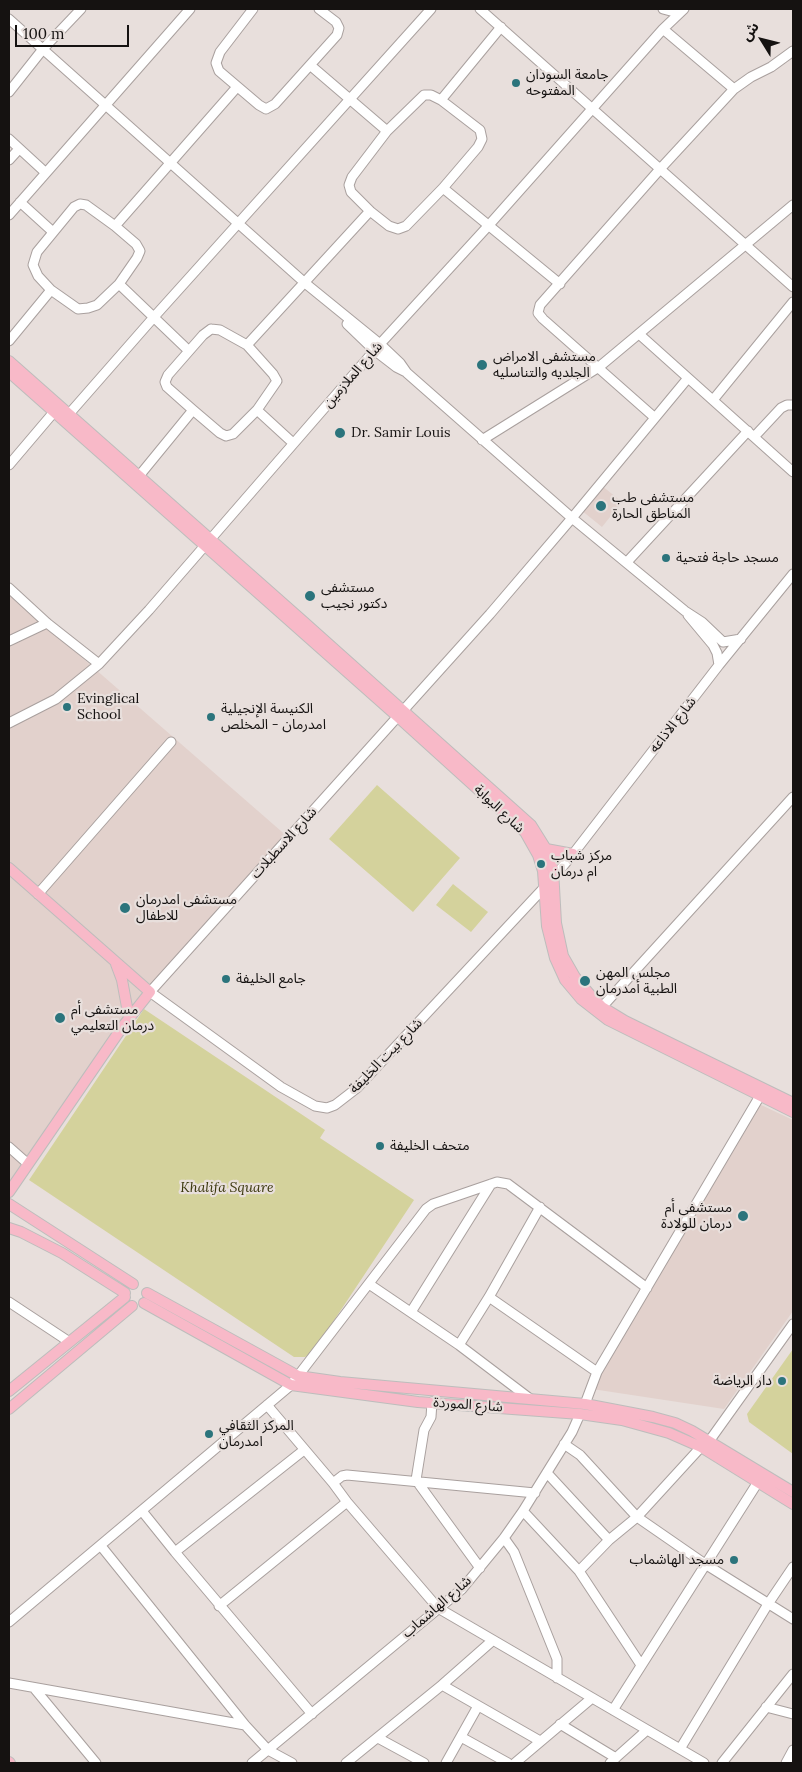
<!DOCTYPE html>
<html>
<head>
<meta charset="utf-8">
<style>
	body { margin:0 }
	#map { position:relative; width:802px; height:1772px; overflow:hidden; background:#e8dfdc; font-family:Lora,"Noto Sans Arabic",serif }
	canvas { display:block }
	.frame { position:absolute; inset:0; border:10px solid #151211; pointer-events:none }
	.north { position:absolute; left:737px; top:15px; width:50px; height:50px; -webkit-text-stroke:4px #e8dfdc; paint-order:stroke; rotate:306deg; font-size:14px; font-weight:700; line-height:20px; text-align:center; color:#151211 }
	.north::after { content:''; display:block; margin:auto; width:18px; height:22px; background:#151211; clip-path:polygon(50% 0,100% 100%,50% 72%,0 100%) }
	.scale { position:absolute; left:15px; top:25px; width:114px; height:22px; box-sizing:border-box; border:2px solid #151211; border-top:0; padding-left:6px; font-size:15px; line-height:18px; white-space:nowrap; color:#151211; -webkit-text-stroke:4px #e8dfdc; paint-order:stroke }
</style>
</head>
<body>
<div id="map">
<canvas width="802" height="1772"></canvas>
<div class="frame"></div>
<div class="north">ش</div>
<div class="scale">100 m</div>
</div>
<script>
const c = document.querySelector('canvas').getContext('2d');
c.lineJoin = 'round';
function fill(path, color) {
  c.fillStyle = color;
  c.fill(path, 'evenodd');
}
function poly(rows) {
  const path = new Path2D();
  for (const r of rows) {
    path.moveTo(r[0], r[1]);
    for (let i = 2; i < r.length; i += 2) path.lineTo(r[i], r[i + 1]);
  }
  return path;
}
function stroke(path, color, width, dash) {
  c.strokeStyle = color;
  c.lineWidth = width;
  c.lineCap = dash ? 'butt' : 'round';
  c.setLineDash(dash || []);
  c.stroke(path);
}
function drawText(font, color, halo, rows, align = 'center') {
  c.font = font + ' Lora,"Noto Sans Arabic",serif';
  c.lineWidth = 4.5;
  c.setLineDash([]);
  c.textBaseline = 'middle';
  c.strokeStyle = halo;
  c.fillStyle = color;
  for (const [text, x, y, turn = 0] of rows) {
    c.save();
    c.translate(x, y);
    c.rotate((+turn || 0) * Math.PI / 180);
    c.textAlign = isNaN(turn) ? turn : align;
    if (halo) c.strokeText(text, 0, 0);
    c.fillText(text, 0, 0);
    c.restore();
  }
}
const built = poly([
	[601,485,622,502,602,527,581,510],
	[9,594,289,838,168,973,9,1183],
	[759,1104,793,1120,793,1311,724,1409,592,1389]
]);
const green = poly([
	[377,785,460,858,413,912,329,839],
	[453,884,488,912,471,932,436,905],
	[144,1009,325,1130,320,1138,414,1200,313,1352,305,1357,294,1357,29,1180],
	[793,1349,793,1454,749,1422,747,1414]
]);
const minor = poly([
	[253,9,220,52,216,63,219,71,259,105,266,109,275,104,337,35,339,28,336,22,319,9],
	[480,9,793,287],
	[663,9,678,13],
	[9,19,305,283,380,344,400,363,407,373,572,518,685,611,702,622,723,642,741,639],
	[663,29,734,89],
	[310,65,387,131],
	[9,92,43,49,81,9],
	[424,95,431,95,441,100,480,130,482,139,478,147,443,188,406,226,398,229,389,226,370,211,351,192,349,185,352,177,387,131,424,95],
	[441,100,501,27],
	[9,139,46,173],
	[9,160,19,149],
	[443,188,560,284],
	[20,202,53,232],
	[80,204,86,205,115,226,136,244,140,251,137,258,119,284,97,305,88,308,78,309,51,290,38,276,33,265,37,252,74,207,80,204],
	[9,215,190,9],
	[115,226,237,87],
	[119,284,189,351],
	[347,324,374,350,396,367,406,372],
	[211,329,220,330,247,345,273,374,277,381,257,410,233,434,226,436,220,433,193,410,167,387,165,382,168,375,203,335,211,329],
	[639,334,793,472],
	[9,341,51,290],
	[247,345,370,211],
	[688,378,572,518,490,614,150,992,281,1087,315,1106,327,1108,335,1105,357,1088,554,877,573,854,719,665,793,574],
	[713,400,793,302],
	[257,410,293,443],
	[69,414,154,317,431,9],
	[654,417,543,319,538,313,540,305,661,168,734,89,751,77,771,67,793,51],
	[754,437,781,408,787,405,793,405],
	[482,440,599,367,793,205],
	[9,465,54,412],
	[139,476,193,410],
	[627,562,748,431],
	[9,588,47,623,99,664],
	[688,615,713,645,717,653,719,665],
	[9,641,47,623],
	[9,723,56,699,99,664,149,610,380,344,489,225,663,29,684,9],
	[38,894,171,742],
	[602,1007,793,797],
	[9,1147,27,1163],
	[369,1284,459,1345,529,1398],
	[489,1297,597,1372],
	[9,1302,68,1341],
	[411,1312,491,1184],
	[459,1345,489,1297,540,1207],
	[432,1402,431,1417,424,1430,416,1480,480,1568],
	[585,1404,597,1372,764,1089],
	[267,1405,333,1483,347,1502,438,1608,704,1763],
	[564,1444,580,1455,637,1517,705,1564,793,1619],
	[547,1473,609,1540],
	[333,1483,342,1476,347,1475,535,1493],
	[142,1511,175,1552,312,1714],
	[523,1511,579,1571,641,1665],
	[504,1538,514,1552,557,1659,557,1678],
	[101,1546,245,1725,268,1750,292,1763],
	[175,1552,304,1450],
	[579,1571,609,1540,637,1517,701,1447,710,1440,793,1324],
	[219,1606,347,1502],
	[9,1622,291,1385,426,1209,433,1204,497,1182,508,1184,647,1288],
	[9,1683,245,1725],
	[442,1685,540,1741],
	[34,1688,96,1763],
	[766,1707,793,1714],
	[613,1710,758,1482],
	[560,1724,616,1758],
	[461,1737,508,1763],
	[378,1738,424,1763],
	[680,1749,768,1604,793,1567],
	[252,1763,462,1589,504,1538,523,1511,572,1432,580,1414],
	[346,1763,442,1685,492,1641],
	[446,1763,478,1706],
	[515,1763,592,1698],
	[610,1763,647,1730],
	[722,1763,793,1674],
	[786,1763,793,1750]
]);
const major = poly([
	[9,361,304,622,531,825,546,849,553,869,556,923,563,956,575,977,592,997,602,1007,625,1021,793,1103],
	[9,372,398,717,525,832,538,855,543,871,547,926,555,958,565,980,581,999,608,1020,793,1112],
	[546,849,573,854],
	[9,868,150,992,123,1026,9,1192],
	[116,964,122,980,129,1018],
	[9,1204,133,1284],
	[9,1228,21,1232,62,1253,125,1293],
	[147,1293,298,1376,340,1382,585,1404,653,1417,675,1423,692,1431,793,1492],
	[144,1303,291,1385,418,1402,580,1414,622,1420,669,1433,701,1447,793,1504],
	[9,1391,125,1297],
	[9,1409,132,1306],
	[9,1762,10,1763]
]);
const markers = [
	[516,83,5,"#2b747c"],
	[482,365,6,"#2b747c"],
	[340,433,6,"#2b747c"],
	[601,506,6,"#2b747c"],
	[666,558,5,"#2b747c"],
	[310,596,6,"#2b747c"],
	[67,707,5,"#2b747c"],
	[211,717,5,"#2b747c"],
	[541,864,5,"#2b747c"],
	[125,908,6,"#2b747c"],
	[226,979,5,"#2b747c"],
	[585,981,6,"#2b747c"],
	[60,1018,6,"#2b747c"],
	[380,1146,5,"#2b747c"],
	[743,1216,6,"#2b747c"],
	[782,1381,5,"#2b747c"],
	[209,1434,5,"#2b747c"],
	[734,1560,5,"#2b747c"]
];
const poiNames = [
	["جامعة السودان",526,75],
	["المفتوحه",526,91],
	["مستشفى الامراض",493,357],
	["الجلديه والتناسليه",493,373],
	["Dr. Samir Louis",351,433],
	["مستشفى طب",612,498],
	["المناطق الحارة",612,514],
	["مسجد حاجة فتحية",676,558],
	["مستشفى",321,588],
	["دكتور نجيب",321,604],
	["Evinglical",77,699],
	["School",77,715],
	["الكنيسة الإنجيلية",221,709],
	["امدرمان - المخلص",221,725],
	["مركز شباب",551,856],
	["ام درمان",551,872],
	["مستشفى امدرمان",136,900],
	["للاطفال",136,916],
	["مجلس المهن",596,973],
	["الطبية أمدرمان",596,989],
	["جامع الخليفة",236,979],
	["مستشفى أم",71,1010],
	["درمان التعليمي",71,1026],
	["متحف الخليفة",390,1146],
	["مستشفى أم",732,1208,"right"],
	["درمان للولادة",732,1224,"right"],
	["دار الرياضة",772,1381,"right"],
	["المركز الثقافي",219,1426],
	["امدرمان",219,1442],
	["مسجد الهاشماب",724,1560,"right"]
];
const streetNames = [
	["شارع الملازمين",353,375,-49],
	["شارع الاذاعه",673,725,-52],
	["شارع البوابة",499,809,43],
	["شارع الاسطبلات",284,843,-48],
	["شارع بيت الخليفة",386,1056,-46],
	["شارع الموردة",468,1405,4],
	["شارع الهاشماب",437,1607,-41]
];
const parkNames = [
	["Khalifa Square",227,1188]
];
fill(built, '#e2d1cc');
fill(green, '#d4d29c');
stroke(minor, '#a9a09e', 11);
stroke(major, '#bdbdbc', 12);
stroke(minor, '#fff', 9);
stroke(major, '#f8b9c8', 10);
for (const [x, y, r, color] of markers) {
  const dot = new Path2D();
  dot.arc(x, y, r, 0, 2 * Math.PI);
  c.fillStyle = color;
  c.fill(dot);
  stroke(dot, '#e8dfdc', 2);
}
drawText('14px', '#151211', '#e8dfdc', poiNames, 'left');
drawText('14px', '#151211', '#e8dfdc', streetNames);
drawText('italic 14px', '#3a370c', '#e8dfdc', parkNames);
</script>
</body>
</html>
